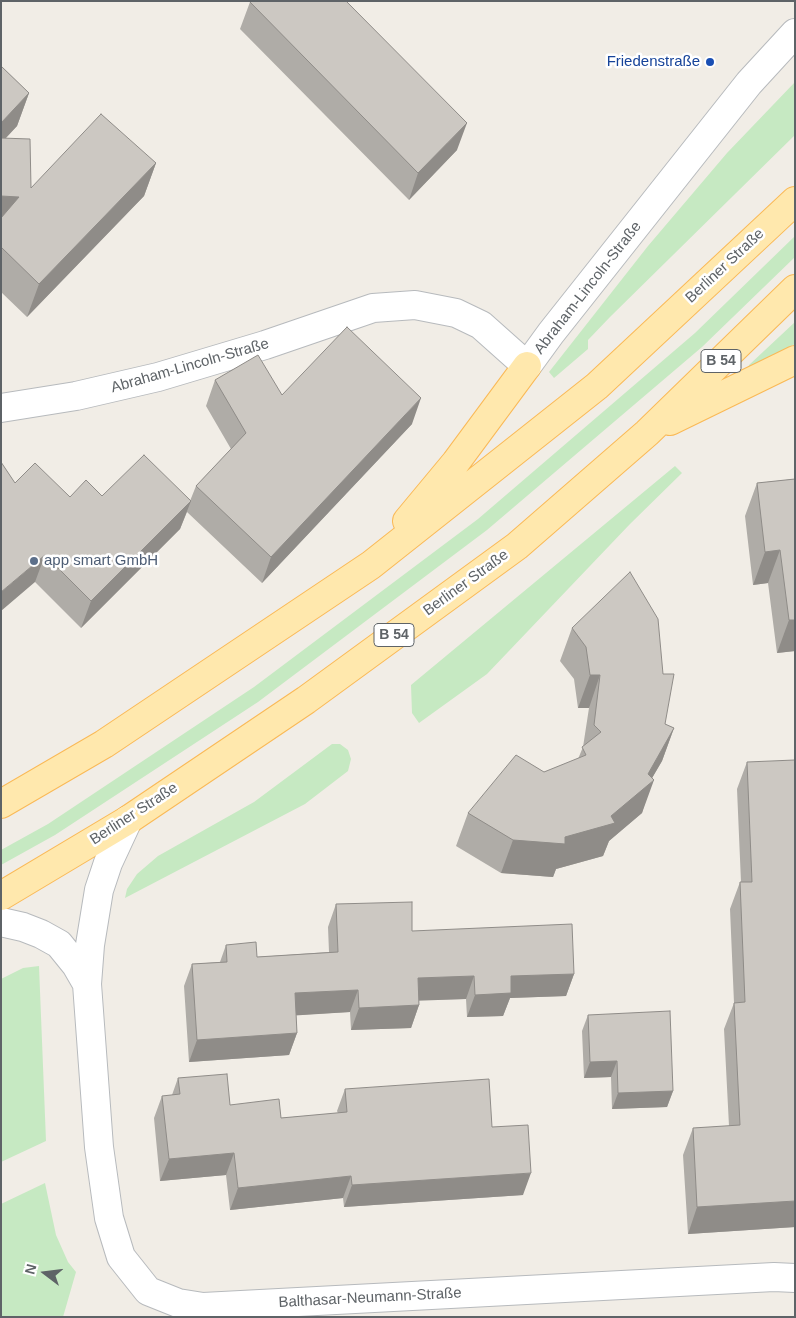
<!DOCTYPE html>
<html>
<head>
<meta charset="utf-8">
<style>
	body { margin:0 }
	#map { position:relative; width:796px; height:1318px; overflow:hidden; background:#f1ede6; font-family:Helvetica,sans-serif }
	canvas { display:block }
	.frame { position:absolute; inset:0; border:2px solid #5e6367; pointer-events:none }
	.north { position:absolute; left:20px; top:1248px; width:50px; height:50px; -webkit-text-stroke:4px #fff; paint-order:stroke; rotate:285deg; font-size:14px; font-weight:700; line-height:20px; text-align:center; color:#5e6367 }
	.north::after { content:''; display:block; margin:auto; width:18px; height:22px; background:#5e6367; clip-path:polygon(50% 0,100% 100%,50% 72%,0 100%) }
</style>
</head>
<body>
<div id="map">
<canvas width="796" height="1318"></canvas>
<div class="frame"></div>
<div class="north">N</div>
</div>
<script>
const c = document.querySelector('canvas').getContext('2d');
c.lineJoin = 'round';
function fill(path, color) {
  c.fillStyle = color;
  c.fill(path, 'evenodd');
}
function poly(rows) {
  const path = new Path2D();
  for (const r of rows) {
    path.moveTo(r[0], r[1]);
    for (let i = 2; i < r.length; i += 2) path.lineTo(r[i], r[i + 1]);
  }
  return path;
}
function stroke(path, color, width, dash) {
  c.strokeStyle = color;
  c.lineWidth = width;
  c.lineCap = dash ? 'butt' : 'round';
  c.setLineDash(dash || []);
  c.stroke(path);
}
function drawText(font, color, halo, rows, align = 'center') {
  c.font = font + ' Helvetica,sans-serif';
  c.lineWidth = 5;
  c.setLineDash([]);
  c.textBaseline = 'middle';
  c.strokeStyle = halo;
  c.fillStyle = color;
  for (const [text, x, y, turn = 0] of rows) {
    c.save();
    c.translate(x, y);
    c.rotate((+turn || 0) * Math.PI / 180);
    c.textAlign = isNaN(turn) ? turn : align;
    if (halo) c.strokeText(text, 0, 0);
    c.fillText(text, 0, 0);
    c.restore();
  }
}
const green = poly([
	[795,82,795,135,610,317,588,340,588,349,554,378,549,372,648,246,727,153],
	[795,236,795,257,702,347,487,530,258,702,55,835,1,865,1,850,48,824,254,687,478,519,695,333],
	[795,322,795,344,748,370,749,365],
	[675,466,682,473,630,524,487,674,419,723,412,713,411,685],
	[332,744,340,744,348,750,351,759,348,771,305,804,125,898,127,889,137,874,158,856,254,802],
	[39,966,46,1141,1,1162,1,979,23,968],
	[45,1183,56,1235,68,1262,76,1272,63,1317,1,1317,1,1204]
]);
const minor = poly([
	[1,408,76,396,158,377,265,345,373,308,415,305,456,313,481,325,527,366,551,333,749,83,795,33],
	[128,820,108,863,99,890,90,945,87,984,99,1147,109,1218,121,1257,148,1291,178,1303,203,1307,774,1277,795,1278],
	[1,922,23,927,41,934,59,944,76,965,87,984]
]);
const major = poly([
	[670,421,795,360],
	[407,521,456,462,527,366],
	[1,804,104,744,371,565,597,386,795,201],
	[1,896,128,820,306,700,517,546,647,433,795,289]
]);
const wall = poly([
	[250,2,457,150,409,200,240,29],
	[1,66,29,93,17,126,6,138,31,188,156,163,144,196,27,317,1,292],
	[215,380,412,424,262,583,187,512,180,529,81,628,35,582,15,483,70,497,102,496,190,501,196,486,231,449,206,406],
	[795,479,795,651,777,653,768,583,753,585,745,516,757,483],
	[572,628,665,724,674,728,662,761,652,778,642,813,609,841,603,856,556,869,553,877,501,873,456,846,468,813,544,772,578,759,583,747,589,708,578,708,574,679,560,661],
	[747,762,795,1227,688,1234,683,1155,693,1128,729,1126,724,1029,734,1003,730,909,740,882,741,882,737,789],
	[336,904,412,931,574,974,566,996,510,998,503,1016,467,1017,466,999,419,1000,419,1005,411,1028,351,1030,350,1012,296,1015,297,1033,289,1055,189,1062,184,986,192,964,220,962,226,945,257,957,329,952,328,927],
	[588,1015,673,1091,667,1107,612,1109,611,1077,584,1078,582,1031],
	[178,1078,230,1105,281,1118,338,1113,337,1111,345,1089,492,1127,523,1195,344,1207,343,1198,230,1210,226,1175,160,1181,154,1118,162,1096,172,1095]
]);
const shadedWall = poly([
	[29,93,17,126,1,143,1,123],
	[467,123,457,150,409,200,418,173],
	[156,163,144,196,27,317,39,284],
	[1,196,19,197,1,230],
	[421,398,412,424,262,583,271,557],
	[191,501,180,529,81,628,91,601],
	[780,550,768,583,753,585,765,552],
	[45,555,35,582,1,611,1,592],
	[789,620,795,620,795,651,777,653],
	[590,675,600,675,589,708,578,708],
	[674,728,662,761,648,785,654,780,642,813,609,841,603,856,556,869,553,877,501,873,513,840,611,816,648,774],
	[574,974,566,996,510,998,503,1016,467,1017,475,995,511,976],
	[474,976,466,999,410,1001,418,978],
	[358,990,350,1012,287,1016,295,993],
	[419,1005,411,1028,351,1030,359,1008],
	[297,1033,289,1055,189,1062,197,1040],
	[617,1061,611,1077,584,1078,590,1062],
	[673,1091,667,1107,612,1109,618,1093],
	[234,1153,226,1175,160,1181,169,1159],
	[531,1173,523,1195,344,1207,352,1185],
	[351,1176,343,1198,230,1210,238,1188],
	[795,1201,795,1227,688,1234,697,1207]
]);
const building = poly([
	[251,1,346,1,467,123,418,173,250,2,251,1],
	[1,66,29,93,1,123,1,66],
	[101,114,156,163,39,284,1,247,1,218,19,197,1,196,1,138,30,139,31,188,101,114],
	[347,327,421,398,271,557,196,486,246,433,215,380,258,355,282,395,347,327],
	[144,455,191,501,91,601,45,555,1,592,1,462,15,483,35,463,70,497,86,480,102,496,144,455],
	[795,479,795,620,789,620,780,550,765,552,757,483,795,479],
	[630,572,658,619,663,674,674,674,665,724,674,728,648,774,654,780,611,816,615,823,565,837,565,844,513,840,468,813,516,755,544,772,586,755,582,747,601,732,594,725,600,675,590,675,586,647,572,628,630,572],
	[795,760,795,1201,697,1207,693,1128,740,1125,734,1003,745,1002,740,882,752,882,747,762,795,760],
	[412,902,412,931,572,924,574,974,511,976,511,993,475,995,474,976,418,978,419,1005,359,1008,358,990,295,993,297,1033,197,1040,192,964,227,962,226,945,256,942,257,957,338,952,336,904,412,902],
	[670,1011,673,1091,618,1093,617,1061,590,1062,588,1015,670,1011],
	[227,1074,230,1105,279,1099,281,1118,347,1112,345,1089,489,1079,492,1127,528,1125,531,1173,352,1185,351,1176,238,1188,234,1153,169,1159,162,1096,180,1094,178,1078,227,1074]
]);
const markers = [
	[710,62,5,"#1a4fb4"],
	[34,561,5,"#5c6f8a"]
];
const shields = [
	[721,361,40],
	[394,635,40]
];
const shieldNames = [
	["B 54",721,361],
	["B 54",394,635]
];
const transitNames = [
	["Friedenstraße",700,62]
];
const streetNames = [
	["Berliner Straße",725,266,-43],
	["Abraham-Lincoln-Straße",588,288,-52],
	["Abraham-Lincoln-Straße",190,366,-16],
	["Berliner Straße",466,583,-36],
	["Berliner Straße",134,814,-33],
	["Balthasar-Neumann-Straße",370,1298,-3]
];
const serviceNames = [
	["app smart GmbH",44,561]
];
fill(green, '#c6e9c2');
stroke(minor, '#b7babd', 30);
stroke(major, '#fab956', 30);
stroke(minor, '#fff', 28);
stroke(major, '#ffe8ad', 28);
fill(wall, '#afaca7');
fill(shadedWall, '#8f8c88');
fill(building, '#ccc8c2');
stroke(building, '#8f8c88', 1);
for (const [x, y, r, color] of markers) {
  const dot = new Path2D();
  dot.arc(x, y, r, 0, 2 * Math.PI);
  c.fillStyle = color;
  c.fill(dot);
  stroke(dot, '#fff', 2);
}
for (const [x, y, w] of shields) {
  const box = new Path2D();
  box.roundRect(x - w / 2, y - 11.5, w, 23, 4);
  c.fillStyle = '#fff';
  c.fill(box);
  stroke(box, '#5e6367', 1);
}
drawText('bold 14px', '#5e6367', null, shieldNames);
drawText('15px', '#164399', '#fff', transitNames, 'right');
drawText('15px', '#5e6367', '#fff', streetNames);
drawText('15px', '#4e5e75', '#fff', serviceNames, 'left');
</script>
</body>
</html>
